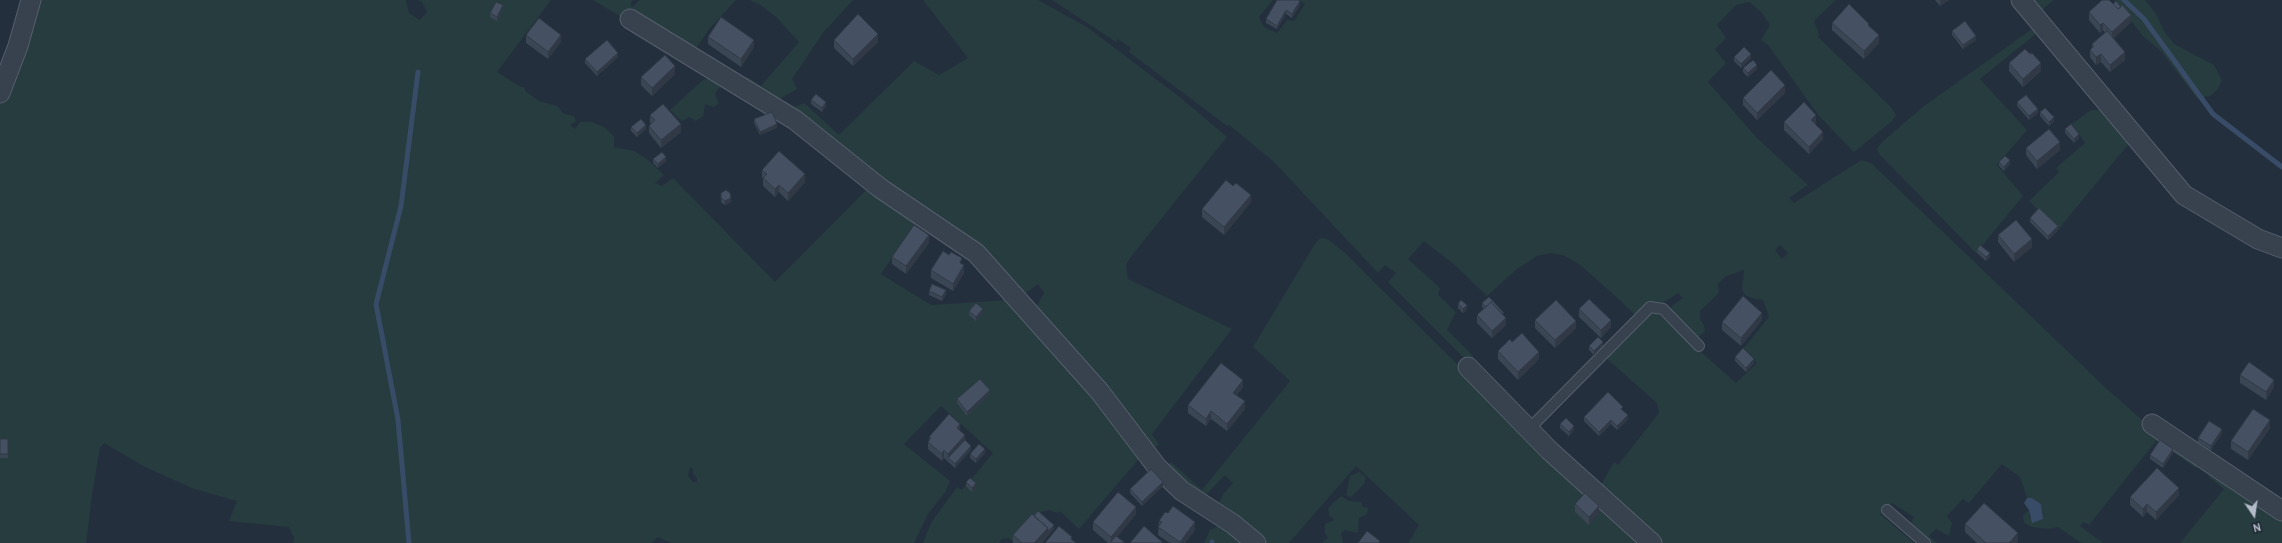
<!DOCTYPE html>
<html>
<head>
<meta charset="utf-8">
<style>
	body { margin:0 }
	#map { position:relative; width:2282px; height:543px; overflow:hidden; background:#242f3e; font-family:Overpass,sans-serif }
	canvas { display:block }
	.north { position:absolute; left:2234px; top:495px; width:40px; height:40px; -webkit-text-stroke:3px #1d2633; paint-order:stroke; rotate:167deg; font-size:11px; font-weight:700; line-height:16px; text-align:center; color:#b4bcc9 }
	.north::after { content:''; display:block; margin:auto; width:14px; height:18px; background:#b4bcc9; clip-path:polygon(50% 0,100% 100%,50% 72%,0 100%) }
</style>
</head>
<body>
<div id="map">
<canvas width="2282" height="543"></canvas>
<div class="north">N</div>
</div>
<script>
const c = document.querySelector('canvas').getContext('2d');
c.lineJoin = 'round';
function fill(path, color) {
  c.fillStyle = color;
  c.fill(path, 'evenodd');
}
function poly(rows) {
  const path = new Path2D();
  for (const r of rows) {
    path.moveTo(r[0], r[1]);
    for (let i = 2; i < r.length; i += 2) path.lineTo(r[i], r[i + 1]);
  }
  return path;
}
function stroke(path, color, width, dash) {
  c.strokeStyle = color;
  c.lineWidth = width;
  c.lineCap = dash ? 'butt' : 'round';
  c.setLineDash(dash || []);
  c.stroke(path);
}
const green = poly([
	[40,0,406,0,409,13,420,20,427,12,422,2,418,0,551,0,497,72,519,86,525,88,525,91,539,101,557,106,564,114,574,116,576,121,570,125,575,129,580,122,592,122,604,127,614,136,614,147,634,151,648,160,664,175,655,183,662,186,673,178,775,282,871,185,917,221,881,274,931,305,1011,300,1143,454,1079,529,1060,511,1058,513,1049,510,1038,513,1013,542,1009,538,1002,539,999,543,923,543,931,523,957,487,962,490,993,453,941,406,904,444,950,481,946,491,928,514,914,543,671,543,658,537,651,543,293,543,294,538,289,527,229,521,237,501,194,489,143,466,104,443,100,448,93,488,86,543,0,543,0,74],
	[690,467,693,469,693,473,697,479,697,482,693,482,688,476],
	[593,0,633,0,630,5,632,7,640,0,736,0,709,29,696,49,705,54,702,59,628,21],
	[750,0,853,0,823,33,792,79,797,89,778,100,742,82,747,77,761,86,799,42,776,17,762,6],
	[923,0,1038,0,1087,27,1181,98,1227,137,1130,258,1126,265,1128,279,1232,329,1152,434,1159,445,1156,447,1145,444,1034,311,1044,293,1038,284,1027,292,1022,299,793,113,795,107,804,103,839,135,914,61,939,75,968,58],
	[1052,0,1273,0,1259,17,1264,27,1277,33,1287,20,1294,21,1305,4,1298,0,1836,0,1814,21,1819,34,1818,37,1891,107,1896,115,1892,121,1854,152,1819,116,1768,45,1761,40,1770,25,1761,12,1749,2,1736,5,1717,25,1726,38,1715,49,1726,63,1708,82,1757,138,1808,185,1789,198,1794,203,1861,160,1871,163,2107,389,2160,436,2201,463,2196,468,2156,441,2089,525,2084,522,2080,526,2103,543,2081,543,2058,527,2049,529,2032,527,2024,523,2023,515,2029,510,2029,518,2043,514,2041,504,2032,498,2027,498,2020,477,2002,464,1969,503,1963,499,1947,516,1952,523,1949,536,1936,529,1929,536,1937,543,1928,543,1910,525,1914,517,1892,503,1880,514,1914,543,1658,543,1600,487,1614,462,1618,465,1659,413,1657,403,1605,357,1640,320,1622,302,1579,264,1563,255,1551,253,1537,256,1517,269,1487,296,1456,266,1424,241,1408,259,1440,288,1438,295,1456,312,1447,330,1474,357,1468,362,1388,282,1396,273,1385,265,1378,273,1273,161,1229,125,1227,126,1129,52,1131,48,1118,39,1116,42],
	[1780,245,1788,253,1782,259,1775,250],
	[1744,270,1742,289,1745,295,1755,299,1763,300,1769,317,1743,349,1757,363,1736,383,1648,305,1660,305,1678,293,1683,298,1671,307,1669,311,1697,338,1705,332,1704,325,1700,319,1700,311,1719,293,1718,284,1726,276],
	[2026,0,2053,0,2038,14],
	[2114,0,2145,0,2156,14,2164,31,2174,44,2214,65,2222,80,2218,89,2210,96,2197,98,2161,51,2143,36],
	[2036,26,2037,33,1980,79,2027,130,1997,165,2023,196,1976,253,1879,154,1877,149,1882,142,1924,106],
	[711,77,721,85,715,94,719,103,714,107,705,104,703,116,696,121,689,117,682,121,670,110,703,80],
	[2091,110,2101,110,2134,140,2126,147,2058,230,2029,201,2059,172,2056,168,2085,143,2072,124],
	[1323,238,1329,240,1344,252,1460,367,1648,543,1408,543,1419,525,1356,466,1289,543,1265,543,1220,511,1219,503,1223,494,1233,483,1225,475,1201,500,1167,466,1171,462,1202,490,1290,381,1253,347,1313,247,1319,239],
	[1359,472,1366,477,1364,484,1351,497,1346,495,1350,476],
	[2214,472,2282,518,2282,543,2180,543,2224,489,2208,476],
	[1341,496,1349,501,1361,502,1363,507,1368,508,1367,514,1359,518,1358,533,1345,530,1341,533,1343,543,1322,543,1328,538,1325,533,1325,524,1334,520,1329,515,1328,508],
	[1224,523,1252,543,1204,543,1210,530]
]);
const water = poly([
	[2027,498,2032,498,2041,504,2043,519,2032,523,2029,510,2024,503]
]);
const stream = poly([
	[2124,0,2144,19,2213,114,2282,167],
	[409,543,398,420,376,304,401,206,418,72],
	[1212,543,1212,542]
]);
const lane = poly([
	[1529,429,1650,307,1663,309,1699,346],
	[1887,510,1925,543]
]);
const street = poly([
	[2021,0,2184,195,2258,239,2282,248],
	[630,19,795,120,880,188,976,253,1100,392,1157,467,1182,491,1233,524,1256,543],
	[0,93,18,46,31,0],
	[1468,367,1550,451,1652,543],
	[2152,424,2282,511]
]);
const wall = poly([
	[1277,0,1300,5,1292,18,1286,14,1277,29,1266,23,1266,19],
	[1935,0,1949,0,1940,6],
	[503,9,497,21,490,17,490,13],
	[2089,12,2131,22,2114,38,2125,60,2110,72,2101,62,2096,65,2090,57,2090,50,2092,48,2092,44,2105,33,2103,30,2100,33,2089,20],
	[1832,23,1869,26,1879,43,1864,59,1832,30],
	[1952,31,1976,40,1963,49,1952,35],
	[526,35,561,42,548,59,526,43],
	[708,37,754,47,741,67,708,44],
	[834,40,878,42,853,66,834,48],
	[618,57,597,76,585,63,585,59],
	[1734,57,1751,58,1741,68,1734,61],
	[2009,63,2041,71,2023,87,2009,71],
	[1743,68,1757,69,1748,77,1743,72],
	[675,74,652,96,641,85,641,77],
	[1785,93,1757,120,1743,105,1743,98],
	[811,100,826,106,822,112,811,104],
	[2017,102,2038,113,2029,120,2017,106],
	[2040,112,2054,121,2049,126,2040,116],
	[650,115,681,132,661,148,649,133,649,126,651,124,650,123],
	[754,119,777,128,760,135,754,123],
	[1784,122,1816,123,1815,124,1823,139,1809,154,1784,130],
	[631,127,646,129,637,137,631,131],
	[2065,129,2079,138,2074,143,2065,133],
	[2026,148,2060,150,2037,169,2026,155],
	[653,159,666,161,658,168,653,163],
	[1999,162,2010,164,2004,171,1999,166],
	[762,170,805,182,788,201,779,192,775,197,763,186,763,179,762,177],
	[1233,186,1251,202,1224,235,1202,217,1202,209],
	[721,193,731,202,725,205,721,202],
	[2030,218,2058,230,2048,240,2030,222],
	[1998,235,2032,247,2014,262,1998,242],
	[929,243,906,274,892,264,892,257],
	[1977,249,1990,257,1986,261,1977,253],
	[949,255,962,264,964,273,953,291,931,278,931,270],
	[929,291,946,294,942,301,929,295],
	[1482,303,1504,316,1506,325,1492,338,1477,323,1477,315,1484,309,1482,307],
	[1458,304,1467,309,1463,313,1458,308],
	[1579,309,1611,327,1601,338,1579,317],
	[969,311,983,313,976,321,969,315],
	[1535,320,1576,328,1555,348,1535,328],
	[1762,320,1741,346,1722,330,1722,322],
	[1512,342,1539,359,1518,380,1498,359,1498,351],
	[1603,345,1594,355,1589,350,1589,346],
	[1735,357,1754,363,1746,372,1735,361],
	[2240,375,2274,387,2266,400,2240,383],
	[1243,387,1237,395,1245,409,1227,431,1211,419,1206,426,1188,413,1188,405],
	[990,394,967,416,957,403,957,399],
	[1623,410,1628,419,1617,430,1611,424,1599,436,1584,421,1584,417],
	[1560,424,1574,430,1569,436,1560,428],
	[2270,428,2248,460,2231,449,2231,441],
	[960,431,971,450,955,468,944,458,942,461,928,449,928,442,929,440,929,437],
	[2222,433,2211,450,2198,442,2198,438],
	[0,439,8,439,8,458,0,458],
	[985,453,976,463,970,458,970,454],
	[2173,453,2163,468,2150,459,2150,455],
	[966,482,976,487,972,492,966,486],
	[1163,486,1142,506,1130,493,1130,489],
	[2179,495,2156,520,2147,512,2143,517,2130,505,2130,497],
	[1575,504,1599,513,1589,525,1575,512],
	[1136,514,1117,537,1124,543,1108,543,1093,530,1093,522],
	[1159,521,1195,530,1185,543,1170,543,1158,535],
	[1965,524,2018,541,2016,543,1977,543,1965,532],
	[1054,529,1042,543,1013,543,1013,535]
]);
const shadedWall = poly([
	[1940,0,1949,0,1940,6],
	[1300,1,1300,5,1292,18,1292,14],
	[503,5,503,9,497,21,497,17],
	[1286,10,1286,14,1277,29,1277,26],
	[2131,15,2131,22,2112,40,2112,32],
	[2103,23,2103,30,2100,33,2100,25],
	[878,34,878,42,853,66,853,59],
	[561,35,561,42,548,59,548,52],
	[1879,35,1879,43,1864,59,1864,51],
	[1976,36,1976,40,1963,49,1963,45],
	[754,40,754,47,741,67,741,59],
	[2125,52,2125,60,2110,72,2110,65],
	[618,53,618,57,597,76,597,72],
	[1751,54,1751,58,1741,68,1741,64],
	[2101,54,2101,62,2096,65,2096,57],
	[2041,63,2041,71,2023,87,2023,79],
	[1757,65,1757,69,1748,77,1748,73],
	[675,66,675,74,652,96,652,88],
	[1785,85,1785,93,1757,120,1757,113],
	[826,102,826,106,822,112,822,108],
	[2038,109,2038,113,2029,120,2029,116],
	[1816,115,1816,123,1811,127,1811,120],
	[2054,117,2054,121,2049,126,2049,122],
	[681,124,681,132,661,148,661,140],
	[777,124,777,128,760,135,760,132],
	[646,125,646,129,637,137,637,133],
	[1823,132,1823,139,1809,154,1809,147],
	[2079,134,2079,138,2074,143,2074,139],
	[2060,142,2060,150,2037,169,2037,161],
	[666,157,666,161,658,168,658,164],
	[2010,160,2010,164,2004,171,2004,167],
	[805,174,805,182,788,201,788,193],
	[779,185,779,192,775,197,775,189],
	[1251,195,1251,202,1224,235,1224,227],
	[731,198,731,202,725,205,725,201],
	[2058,226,2058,230,2048,240,2048,236],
	[929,235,929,243,906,274,906,266],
	[2032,239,2032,247,2014,262,2014,254],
	[1990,253,1990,257,1986,261,1986,257],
	[964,265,964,273,953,291,953,284],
	[946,290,946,294,942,301,942,297],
	[1467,305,1467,309,1463,313,1463,309],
	[983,309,983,313,976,321,976,317],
	[1762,313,1762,320,1741,346,1741,338],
	[1506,318,1506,325,1492,338,1492,331],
	[1611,320,1611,327,1601,338,1601,330],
	[1576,321,1576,328,1555,348,1555,340],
	[1603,342,1603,345,1594,355,1594,351],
	[1539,352,1539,359,1518,380,1518,372],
	[1754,359,1754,363,1746,372,1746,368],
	[1243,380,1243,387,1233,400,1233,393],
	[2274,380,2274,387,2266,400,2266,392],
	[990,390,990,394,967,416,967,412],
	[1245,401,1245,409,1227,431,1227,424],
	[1211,411,1211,419,1206,426,1206,419],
	[1628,415,1628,419,1617,430,1617,426],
	[1611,420,1611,424,1599,436,1599,432],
	[2270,420,2270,428,2248,460,2248,452],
	[960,424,960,432,957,428],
	[1574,426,1574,430,1569,436,1569,432],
	[2222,429,2222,433,2211,450,2211,446],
	[965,435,965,443,948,458,948,462,948,454],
	[971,446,971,450,955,468,955,464],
	[985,449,985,453,976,463,976,459],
	[2173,449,2173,453,2163,468,2163,464],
	[944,450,944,458,942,461,942,454],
	[1163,482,1163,486,1142,506,1142,502],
	[976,483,976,487,972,492,972,488],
	[2179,488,2179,495,2156,520,2156,512],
	[2147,504,2147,512,2143,517,2143,509],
	[1599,506,1599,513,1589,525,1589,517],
	[1136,507,1136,514,1112,543,1111,543,1111,537],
	[1195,522,1195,530,1185,543,1180,543],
	[1054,525,1054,529,1042,543,1034,543,1048,528],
	[2018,533,2018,541,2016,543,2009,543]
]);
const building = poly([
	[1277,0,1298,0,1300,1,1292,14,1286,10,1277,26,1266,19,1277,0],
	[2102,0,2109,0,2118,9,2122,5,2131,15,2112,32,2103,23,2100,25,2089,12,2102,0],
	[2116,1,2121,7,2118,9,2113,4,2116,1],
	[496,2,503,5,497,17,490,13,496,2],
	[1849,4,1869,24,1868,25,1879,35,1864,51,1832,23,1849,4],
	[858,14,878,34,853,59,834,40,858,14],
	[721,17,754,40,741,59,708,37,721,17],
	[539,18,561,35,548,52,526,35,539,18],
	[1965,21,1976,36,1963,45,1952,31,1965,21],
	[2107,31,2125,52,2110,65,2101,54,2096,57,2090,50,2094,46,2092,44,2107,31],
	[607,40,618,53,597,72,585,59,607,40],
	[1744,47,1751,54,1741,64,1734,57,1744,47],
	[2025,49,2030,54,2032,53,2041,63,2023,79,2009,63,2025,49],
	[665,55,675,66,652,88,641,77,665,55],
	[1753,60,1757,65,1748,73,1743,68,1753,60],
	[1771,70,1785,85,1757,113,1743,98,1771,70],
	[816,94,826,102,822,108,811,100,816,94],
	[2026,95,2038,109,2029,116,2017,102,2026,95],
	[1804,102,1816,115,1811,120,1823,132,1809,147,1784,122,1804,102],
	[663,104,681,124,661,140,649,126,655,120,650,115,663,104],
	[2045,108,2054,117,2049,122,2040,112,2045,108],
	[772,112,777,124,760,132,754,119,772,112],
	[641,119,646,125,637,133,631,127,641,119],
	[2071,124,2079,134,2074,139,2065,129,2071,124],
	[2049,129,2060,142,2037,161,2026,148,2049,129],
	[779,151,805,174,788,193,779,185,775,189,763,178,767,174,762,170,779,151],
	[662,152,666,157,658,164,653,159,662,152],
	[2005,156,2010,160,2004,167,1999,162,2005,156],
	[1226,180,1233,186,1236,183,1251,195,1224,227,1202,209,1226,180],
	[726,190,730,193,731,198,725,201,721,198,721,193,726,190],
	[2039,208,2058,226,2048,236,2030,218,2039,208],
	[2016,220,2032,239,2014,254,1998,235,2016,220],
	[914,225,929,235,906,266,892,257,914,225],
	[1980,245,1990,253,1986,257,1977,249,1980,245],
	[943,251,949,255,951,252,962,258,960,263,964,265,953,284,931,270,943,251],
	[932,284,946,290,942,297,929,291,932,284],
	[1743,296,1762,313,1741,338,1722,322,1743,296],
	[1489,297,1504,313,1503,314,1491,302,1486,307,1482,303,1489,297],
	[1589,299,1611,320,1601,330,1579,309,1589,299],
	[1461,300,1467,305,1463,309,1458,304,1461,300],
	[1556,300,1576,321,1555,340,1535,320,1556,300],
	[1491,302,1506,318,1492,331,1477,315,1491,302],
	[976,303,983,309,976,317,969,311,976,303],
	[1522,333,1539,352,1518,372,1498,351,1510,339,1512,342,1522,333],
	[1598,337,1603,342,1594,351,1589,346,1598,337],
	[1743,348,1754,359,1746,368,1735,357,1743,348],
	[2249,362,2274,380,2266,392,2240,375,2249,362],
	[1221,363,1243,380,1233,393,1245,401,1227,424,1211,411,1206,419,1188,405,1221,363],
	[980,379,990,390,967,412,957,399,980,379],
	[1608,392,1623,407,1621,409,1628,415,1617,426,1611,420,1599,432,1584,417,1608,392],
	[2253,409,2270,420,2248,452,2231,441,2253,409],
	[949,414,960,424,957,428,965,435,948,454,944,450,942,454,928,442,931,438,929,437,949,414],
	[1566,418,1574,426,1569,432,1560,424,1566,418],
	[2209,421,2222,429,2211,446,2198,438,2209,421],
	[0,439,8,439,8,454,0,454,0,439],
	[965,440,971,446,955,464,948,458,965,440],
	[2160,440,2173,449,2163,464,2150,455,2160,440],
	[979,444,985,449,976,459,970,454,979,444],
	[2157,468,2179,488,2156,512,2147,504,2143,509,2130,497,2157,468],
	[1151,469,1163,482,1142,502,1130,489,1151,469],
	[970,478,976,483,972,488,966,482,970,478],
	[1118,492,1136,507,1111,537,1093,522,1118,492],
	[1585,493,1599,506,1589,517,1575,504,1585,493],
	[1984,503,2018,533,2009,543,1986,543,1965,524,1984,503],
	[1173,506,1195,522,1180,542,1158,527,1162,522,1159,521,1165,512,1168,513,1173,506],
	[1038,511,1054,525,1048,532,1048,528,1034,516,1038,511],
	[1032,514,1048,528,1034,543,1022,543,1013,535,1032,514],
	[1059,526,1072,537,1071,539,1076,543,1045,543,1059,526],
	[1144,526,1162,542,1161,543,1130,543,1144,526],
	[1367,531,1380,541,1379,543,1358,543,1367,531],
	[1116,536,1124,542,1124,543,1110,543,1116,536]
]);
fill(green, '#263c3f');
fill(water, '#394c67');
stroke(stream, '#394c67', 5);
stroke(lane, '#565f6c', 12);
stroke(street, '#565f6c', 21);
stroke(lane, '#38414e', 10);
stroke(street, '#38414e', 19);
fill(wall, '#3b4654');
fill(shadedWall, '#303945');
fill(building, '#455162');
stroke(building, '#303945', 1);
</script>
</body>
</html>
